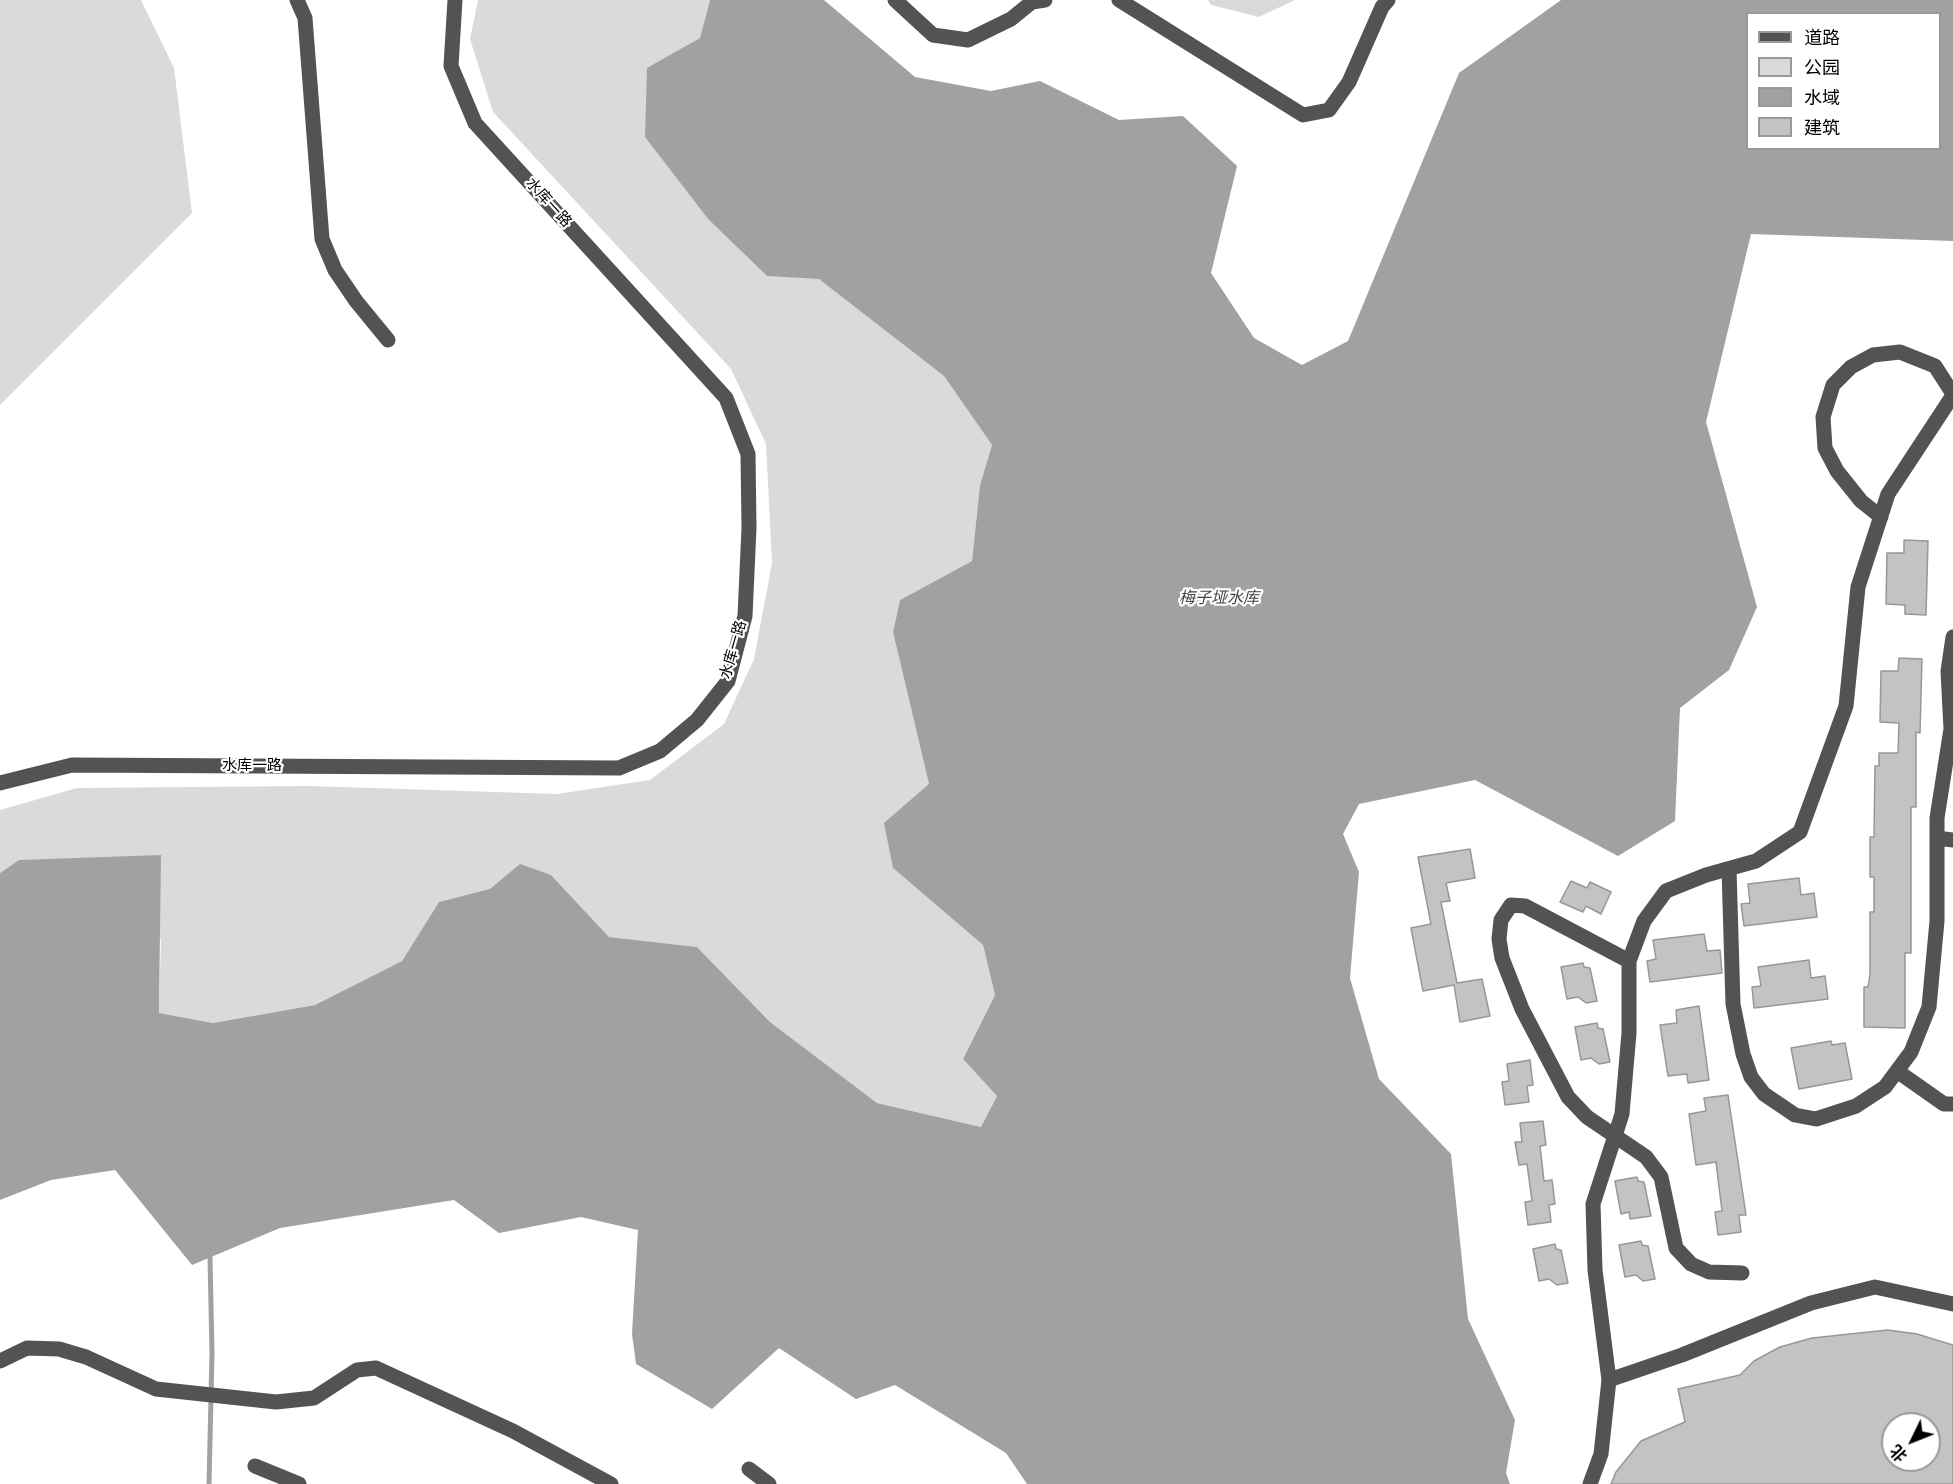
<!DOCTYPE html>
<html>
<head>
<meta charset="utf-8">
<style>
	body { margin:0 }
	#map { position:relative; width:1953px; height:1484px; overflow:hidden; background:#fff; font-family:Poppins,"Noto Sans SC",sans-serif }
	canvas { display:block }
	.legend { position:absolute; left:1746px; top:12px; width:195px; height:138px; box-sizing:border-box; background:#fff; border:2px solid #999; margin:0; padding:8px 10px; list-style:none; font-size:18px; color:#000 }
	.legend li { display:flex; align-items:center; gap:12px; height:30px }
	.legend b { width:30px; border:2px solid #999 }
	.north { position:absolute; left:1881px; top:1412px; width:60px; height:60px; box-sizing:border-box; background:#fff; border:2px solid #999; border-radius:50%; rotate:227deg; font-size:16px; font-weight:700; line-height:24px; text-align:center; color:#000 }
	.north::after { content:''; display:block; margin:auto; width:21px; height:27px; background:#000; clip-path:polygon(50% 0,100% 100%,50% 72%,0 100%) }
</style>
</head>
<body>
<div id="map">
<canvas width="1953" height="1484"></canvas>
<ul class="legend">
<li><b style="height:8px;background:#535353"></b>道路</li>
<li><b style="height:16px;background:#dadada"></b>公园</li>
<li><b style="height:16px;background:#a1a1a1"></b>水域</li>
<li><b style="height:16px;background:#c3c3c3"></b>建筑</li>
</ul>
<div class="north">北</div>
</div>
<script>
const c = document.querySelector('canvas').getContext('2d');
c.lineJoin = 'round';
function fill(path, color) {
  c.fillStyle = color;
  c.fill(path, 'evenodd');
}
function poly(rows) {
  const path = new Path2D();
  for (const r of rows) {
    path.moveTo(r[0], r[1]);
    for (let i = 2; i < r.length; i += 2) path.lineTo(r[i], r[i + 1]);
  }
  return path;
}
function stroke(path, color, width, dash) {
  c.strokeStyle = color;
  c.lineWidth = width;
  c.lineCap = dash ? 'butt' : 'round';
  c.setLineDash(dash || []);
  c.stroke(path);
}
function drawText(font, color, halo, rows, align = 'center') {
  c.font = font + ' Poppins,"Noto Sans SC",sans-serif';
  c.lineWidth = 4.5;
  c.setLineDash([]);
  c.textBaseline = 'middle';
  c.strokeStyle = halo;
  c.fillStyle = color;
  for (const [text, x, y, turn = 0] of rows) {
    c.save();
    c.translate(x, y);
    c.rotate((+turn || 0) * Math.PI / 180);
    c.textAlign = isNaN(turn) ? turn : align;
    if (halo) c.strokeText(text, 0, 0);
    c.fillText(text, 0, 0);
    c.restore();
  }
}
const green = poly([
	[0,0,141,0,174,68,192,213,0,405],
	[478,0,710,0,700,38,647,69,709,220,767,276,819,278,944,376,992,445,980,485,972,561,900,600,893,632,929,784,893,868,983,945,995,995,963,1059,997,1096,981,1127,877,1103,770,1022,697,947,609,937,551,875,439,902,402,961,315,1005,213,1023,159,1013,161,939,19,860,0,873,0,810,77,788,309,786,557,794,650,780,724,724,754,659,772,563,766,444,731,369,493,112,470,39],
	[1208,0,1295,0,1259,17,1211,5]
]);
const water = poly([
	[710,0,824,0,915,77,991,91,1040,81,1119,120,1183,116,1237,166,1211,273,1254,338,1302,365,1348,341,1459,73,1561,0,1953,0,1953,241,1751,234,1706,422,1757,607,1729,670,1680,708,1675,821,1618,856,1475,780,1359,804,1343,834,1359,872,1350,978,1379,1079,1451,1154,1468,1319,1515,1420,1506,1473,1510,1484,1027,1484,1006,1453,895,1385,856,1399,779,1348,712,1409,636,1364,632,1334,638,1230,581,1217,499,1233,454,1200,280,1228,192,1265,115,1170,51,1180,0,1200,0,873,19,860,161,855,159,1013,213,1023,315,1005,402,961,439,902,490,889,520,864,551,875,609,937,697,947,770,1022,877,1103,981,1127,997,1096,963,1059,995,995,983,945,893,868,884,823,929,784,893,632,900,600,972,561,980,485,992,445,944,376,819,279,767,276,709,220,645,137,647,68,700,38],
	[1748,14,1940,14,1940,148,1748,148]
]);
const stream = poly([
	[209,1484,212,1353,210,1257]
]);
const building = poly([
	[1904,540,1928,541,1926,615,1905,614,1905,605,1886,604,1887,553,1904,553,1904,540],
	[1899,658,1922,659,1920,733,1916,732,1916,807,1911,807,1911,953,1905,953,1905,1028,1864,1027,1864,987,1868,987,1870,974,1870,912,1874,912,1874,877,1870,877,1870,837,1874,837,1875,766,1879,766,1879,753,1898,753,1899,723,1880,722,1881,671,1898,671,1899,658],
	[1470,849,1475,878,1446,883,1450,901,1441,902,1457,983,1482,979,1490,1016,1460,1022,1454,985,1423,991,1411,928,1431,924,1418,857,1470,849],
	[1799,878,1801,895,1814,893,1817,917,1744,926,1741,904,1750,903,1748,884,1799,878],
	[1571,881,1587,888,1590,882,1611,892,1601,914,1586,906,1583,912,1560,902,1571,881],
	[1704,934,1707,951,1720,950,1722,973,1650,982,1647,961,1656,959,1653,940,1704,934],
	[1809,960,1811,978,1825,976,1828,999,1754,1008,1752,987,1761,986,1758,967,1809,960],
	[1583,963,1584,967,1590,968,1597,1001,1586,1003,1578,997,1567,999,1561,967,1583,963],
	[1699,1006,1709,1080,1688,1083,1687,1074,1668,1076,1660,1025,1677,1023,1676,1010,1699,1006],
	[1597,1023,1598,1028,1603,1029,1610,1062,1599,1064,1591,1058,1581,1060,1575,1027,1597,1023],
	[1831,1041,1832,1045,1845,1043,1852,1079,1799,1089,1791,1048,1831,1041],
	[1530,1060,1533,1085,1527,1086,1529,1102,1505,1105,1502,1082,1509,1081,1507,1064,1530,1060],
	[1728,1095,1746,1215,1739,1215,1741,1232,1718,1235,1715,1212,1722,1211,1716,1162,1696,1165,1689,1114,1706,1111,1704,1098,1728,1095],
	[1543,1121,1546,1145,1540,1146,1544,1181,1552,1180,1555,1204,1549,1205,1551,1222,1528,1225,1525,1202,1532,1201,1527,1164,1519,1165,1515,1142,1522,1142,1520,1123,1543,1121],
	[1637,1177,1638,1181,1644,1182,1651,1216,1630,1219,1629,1212,1621,1214,1615,1181,1637,1177],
	[1641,1241,1642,1245,1648,1246,1655,1279,1643,1281,1636,1275,1625,1277,1619,1245,1641,1241],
	[1555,1244,1556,1249,1561,1250,1568,1283,1557,1285,1549,1279,1539,1281,1533,1249,1555,1244],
	[1888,1330,1917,1334,1953,1345,1953,1484,1611,1484,1616,1472,1641,1441,1685,1422,1678,1389,1740,1375,1754,1361,1780,1347,1812,1338,1888,1330],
	[1893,1424,1929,1424,1929,1460,1893,1460,1893,1424]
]);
const minor = poly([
	[297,0,305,18,322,239,335,270,356,301,388,340],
	[895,0,933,35,968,40,1011,19,1032,2,1045,0],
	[1119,0,1303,115,1329,110,1349,82,1382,7,1388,0],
	[1881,517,1861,501,1837,471,1825,448,1823,417,1833,385,1851,367,1873,355,1900,352,1935,366,1953,394],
	[0,783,72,765,619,768,660,751,697,720,728,681,745,616,749,528,748,454,726,398,475,123,451,66,455,0],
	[1937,838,1953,840],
	[1729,869,1733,1004,1743,1054,1751,1077,1764,1094,1795,1115,1816,1119,1856,1106,1885,1087,1911,1052,1929,1007,1937,921,1937,818,1951,729,1948,671,1953,637],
	[1629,961,1525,906,1511,905,1501,920,1499,939,1502,958,1522,1009,1568,1097,1587,1117,1646,1157,1661,1177,1676,1248,1691,1264,1709,1272,1742,1273],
	[1897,1071,1944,1104,1953,1104],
	[0,1361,27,1348,59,1349,86,1357,156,1389,276,1402,314,1398,357,1370,376,1368,513,1431,611,1484],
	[1609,1380,1682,1355,1811,1303,1875,1287,1953,1304],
	[255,1466,299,1484],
	[749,1469,769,1484],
	[1590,1484,1601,1454,1609,1380,1595,1270,1593,1204,1622,1114,1629,1033,1629,961,1644,921,1666,891,1706,875,1756,861,1800,832,1846,706,1858,587,1888,494,1953,395]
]);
const streetNames = [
	["水库一路",548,203,48],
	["水库一路",734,650,-74],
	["水库一路",252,766]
];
const waterNames = [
	["梅子垭水库",1219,599]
];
fill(green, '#dadada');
fill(water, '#a1a1a1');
stroke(stream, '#a1a1a1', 5);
fill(building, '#c3c3c3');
stroke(building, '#979797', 1.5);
stroke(minor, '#535353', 15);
drawText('15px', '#000', '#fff', streetNames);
drawText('italic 16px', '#424242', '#fff', waterNames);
</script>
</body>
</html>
